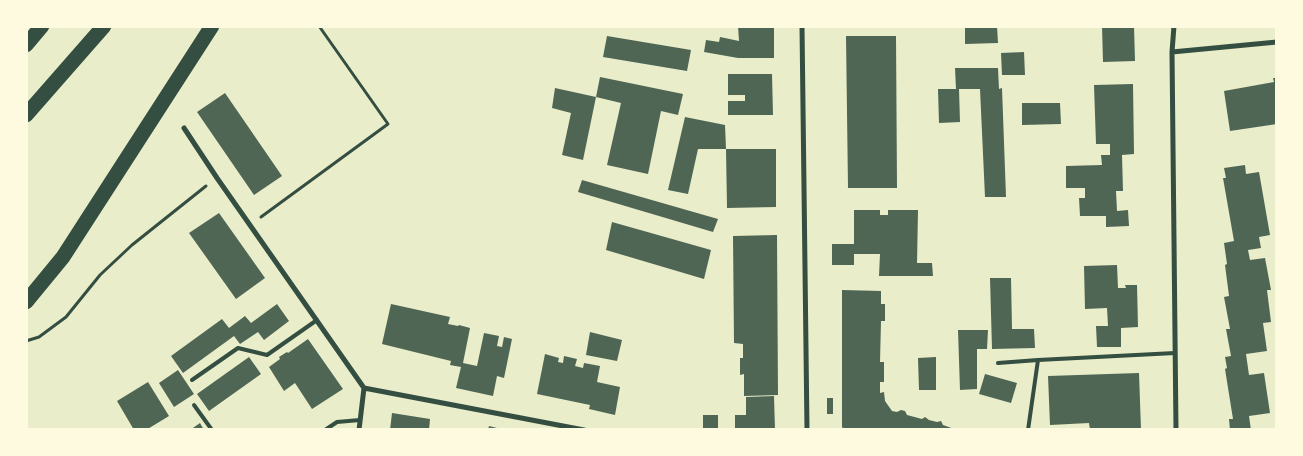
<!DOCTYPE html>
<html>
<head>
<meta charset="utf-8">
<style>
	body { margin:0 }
	#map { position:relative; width:1303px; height:456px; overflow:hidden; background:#e9edc9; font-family:Jost,sans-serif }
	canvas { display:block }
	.frame { position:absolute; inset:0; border:28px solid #fefae0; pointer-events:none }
</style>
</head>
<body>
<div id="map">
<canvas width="1303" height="456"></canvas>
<div class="frame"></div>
</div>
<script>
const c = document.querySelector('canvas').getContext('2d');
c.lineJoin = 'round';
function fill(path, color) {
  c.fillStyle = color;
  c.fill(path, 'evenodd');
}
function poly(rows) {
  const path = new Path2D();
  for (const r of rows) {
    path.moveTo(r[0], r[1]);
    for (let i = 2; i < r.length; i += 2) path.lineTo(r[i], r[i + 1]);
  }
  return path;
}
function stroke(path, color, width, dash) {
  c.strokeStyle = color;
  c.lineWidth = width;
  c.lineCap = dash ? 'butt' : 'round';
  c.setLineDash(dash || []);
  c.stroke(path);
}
const building = poly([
	[738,26,774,26,774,58,738,58,704,52,706,40,719,42,720,37,739,41],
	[965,26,997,26,998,43,965,44],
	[1102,26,1134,26,1135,61,1103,62],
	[607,36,691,50,687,71,603,57],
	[846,36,896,36,897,188,848,188],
	[1024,52,1025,75,1002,75,1001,53],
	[955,68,998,68,999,89,1002,88,1006,197,985,197,980,89,959,89,960,122,939,123,938,89,956,89],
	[728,74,772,74,773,115,728,115,728,101,745,101,745,95,728,95],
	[600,77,683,94,678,115,661,111,648,174,607,165,621,103,596,97],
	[1273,78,1277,78,1277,124,1230,131,1224,91,1274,82],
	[1133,84,1134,154,1122,155,1123,191,1116,191,1117,211,1128,210,1129,226,1106,227,1106,216,1080,216,1079,198,1085,198,1085,188,1066,188,1066,166,1102,165,1101,155,1110,155,1110,144,1096,144,1094,85],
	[555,88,596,97,583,160,562,155,571,113,552,108],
	[225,93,282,176,254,195,197,112],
	[1022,103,1060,103,1061,124,1022,125],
	[685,117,725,125,726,149,776,149,776,207,727,208,726,149,698,149,688,194,668,190],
	[1245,165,1246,174,1259,172,1270,235,1259,237,1261,248,1248,250,1250,260,1265,258,1271,290,1267,290,1271,322,1263,323,1267,351,1246,354,1249,375,1264,373,1270,413,1249,416,1251,430,1230,430,1229,419,1233,419,1225,369,1227,368,1225,357,1231,356,1226,329,1230,329,1224,297,1229,296,1225,265,1227,264,1224,243,1234,241,1223,178,1226,178,1224,168],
	[582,180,718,219,713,232,578,192],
	[854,210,880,210,880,215,888,215,888,210,918,210,917,263,932,263,933,276,879,276,880,254,854,254,854,265,832,265,832,244,854,244],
	[219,213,265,278,236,299,189,233],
	[612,222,711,250,704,279,606,250],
	[777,235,778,395,744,396,744,374,740,375,740,358,743,358,743,344,734,343,733,236],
	[1117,265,1118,288,1126,288,1125,285,1137,285,1138,327,1121,328,1121,347,1097,347,1096,326,1108,326,1107,308,1085,309,1084,266],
	[990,278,1011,278,1012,329,1034,329,1035,348,992,349],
	[842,290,881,291,881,304,885,304,885,321,881,321,880,362,884,362,884,382,880,382,880,393,884,392,885,401,892,411,897,412,901,410,905,411,907,415,922,419,925,417,929,420,937,422,941,421,943,425,957,430,844,430,842,427],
	[277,304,289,321,264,340,258,332,240,344,234,336,183,373,171,356,222,319,229,328,245,316,251,323],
	[391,304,450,317,448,324,458,326,459,325,470,328,463,363,477,366,484,333,499,336,497,346,502,347,504,337,512,339,504,378,497,376,493,396,456,388,461,367,450,365,451,361,382,344],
	[958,330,988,330,987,349,977,349,977,389,960,390],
	[590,332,622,340,617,361,586,355],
	[308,339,343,389,312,409,295,383,284,391,269,367,280,359,279,357,287,352,288,353],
	[545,354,559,358,558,362,563,363,564,356,577,359,575,366,583,368,584,363,600,366,597,382,620,387,615,415,589,409,590,405,537,394],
	[249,357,261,374,209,411,197,394],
	[936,357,936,390,919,390,918,358],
	[178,370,194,394,174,407,159,383],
	[1139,373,1141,430,1090,430,1089,423,1050,425,1048,376],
	[985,374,1017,383,1011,403,979,394],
	[148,382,169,416,146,430,134,430,117,401],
	[774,396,775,430,735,430,735,415,746,415,746,397],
	[827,398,833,398,833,414,827,414],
	[392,413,430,419,429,430,390,430],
	[703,415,718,415,718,430,703,430],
	[200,423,204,430,190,430],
	[489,426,501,429,501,430,488,430]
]);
const path = poly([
	[261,217,388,124,319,26],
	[26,341,39,337,66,317,100,275,132,245,206,186]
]);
const service = poly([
	[1038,360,1175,353],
	[998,363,1038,360,1028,430],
	[192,380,238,348,267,355,317,320],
	[194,405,212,430],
	[325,430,337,422,360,420]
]);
const minor = poly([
	[802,26,807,430],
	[1174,26,1172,52,1176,430],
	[1172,52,1277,42],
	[184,128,217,178,364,388,359,430],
	[364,388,584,430]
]);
const motorway = poly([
	[26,45,42,26],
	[26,115,104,26],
	[26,302,63,257,212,26]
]);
fill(building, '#4f6655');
stroke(path, '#344e41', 3);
stroke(service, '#344e41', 4);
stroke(minor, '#344e41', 5);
stroke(motorway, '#344e41', 15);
</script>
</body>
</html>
